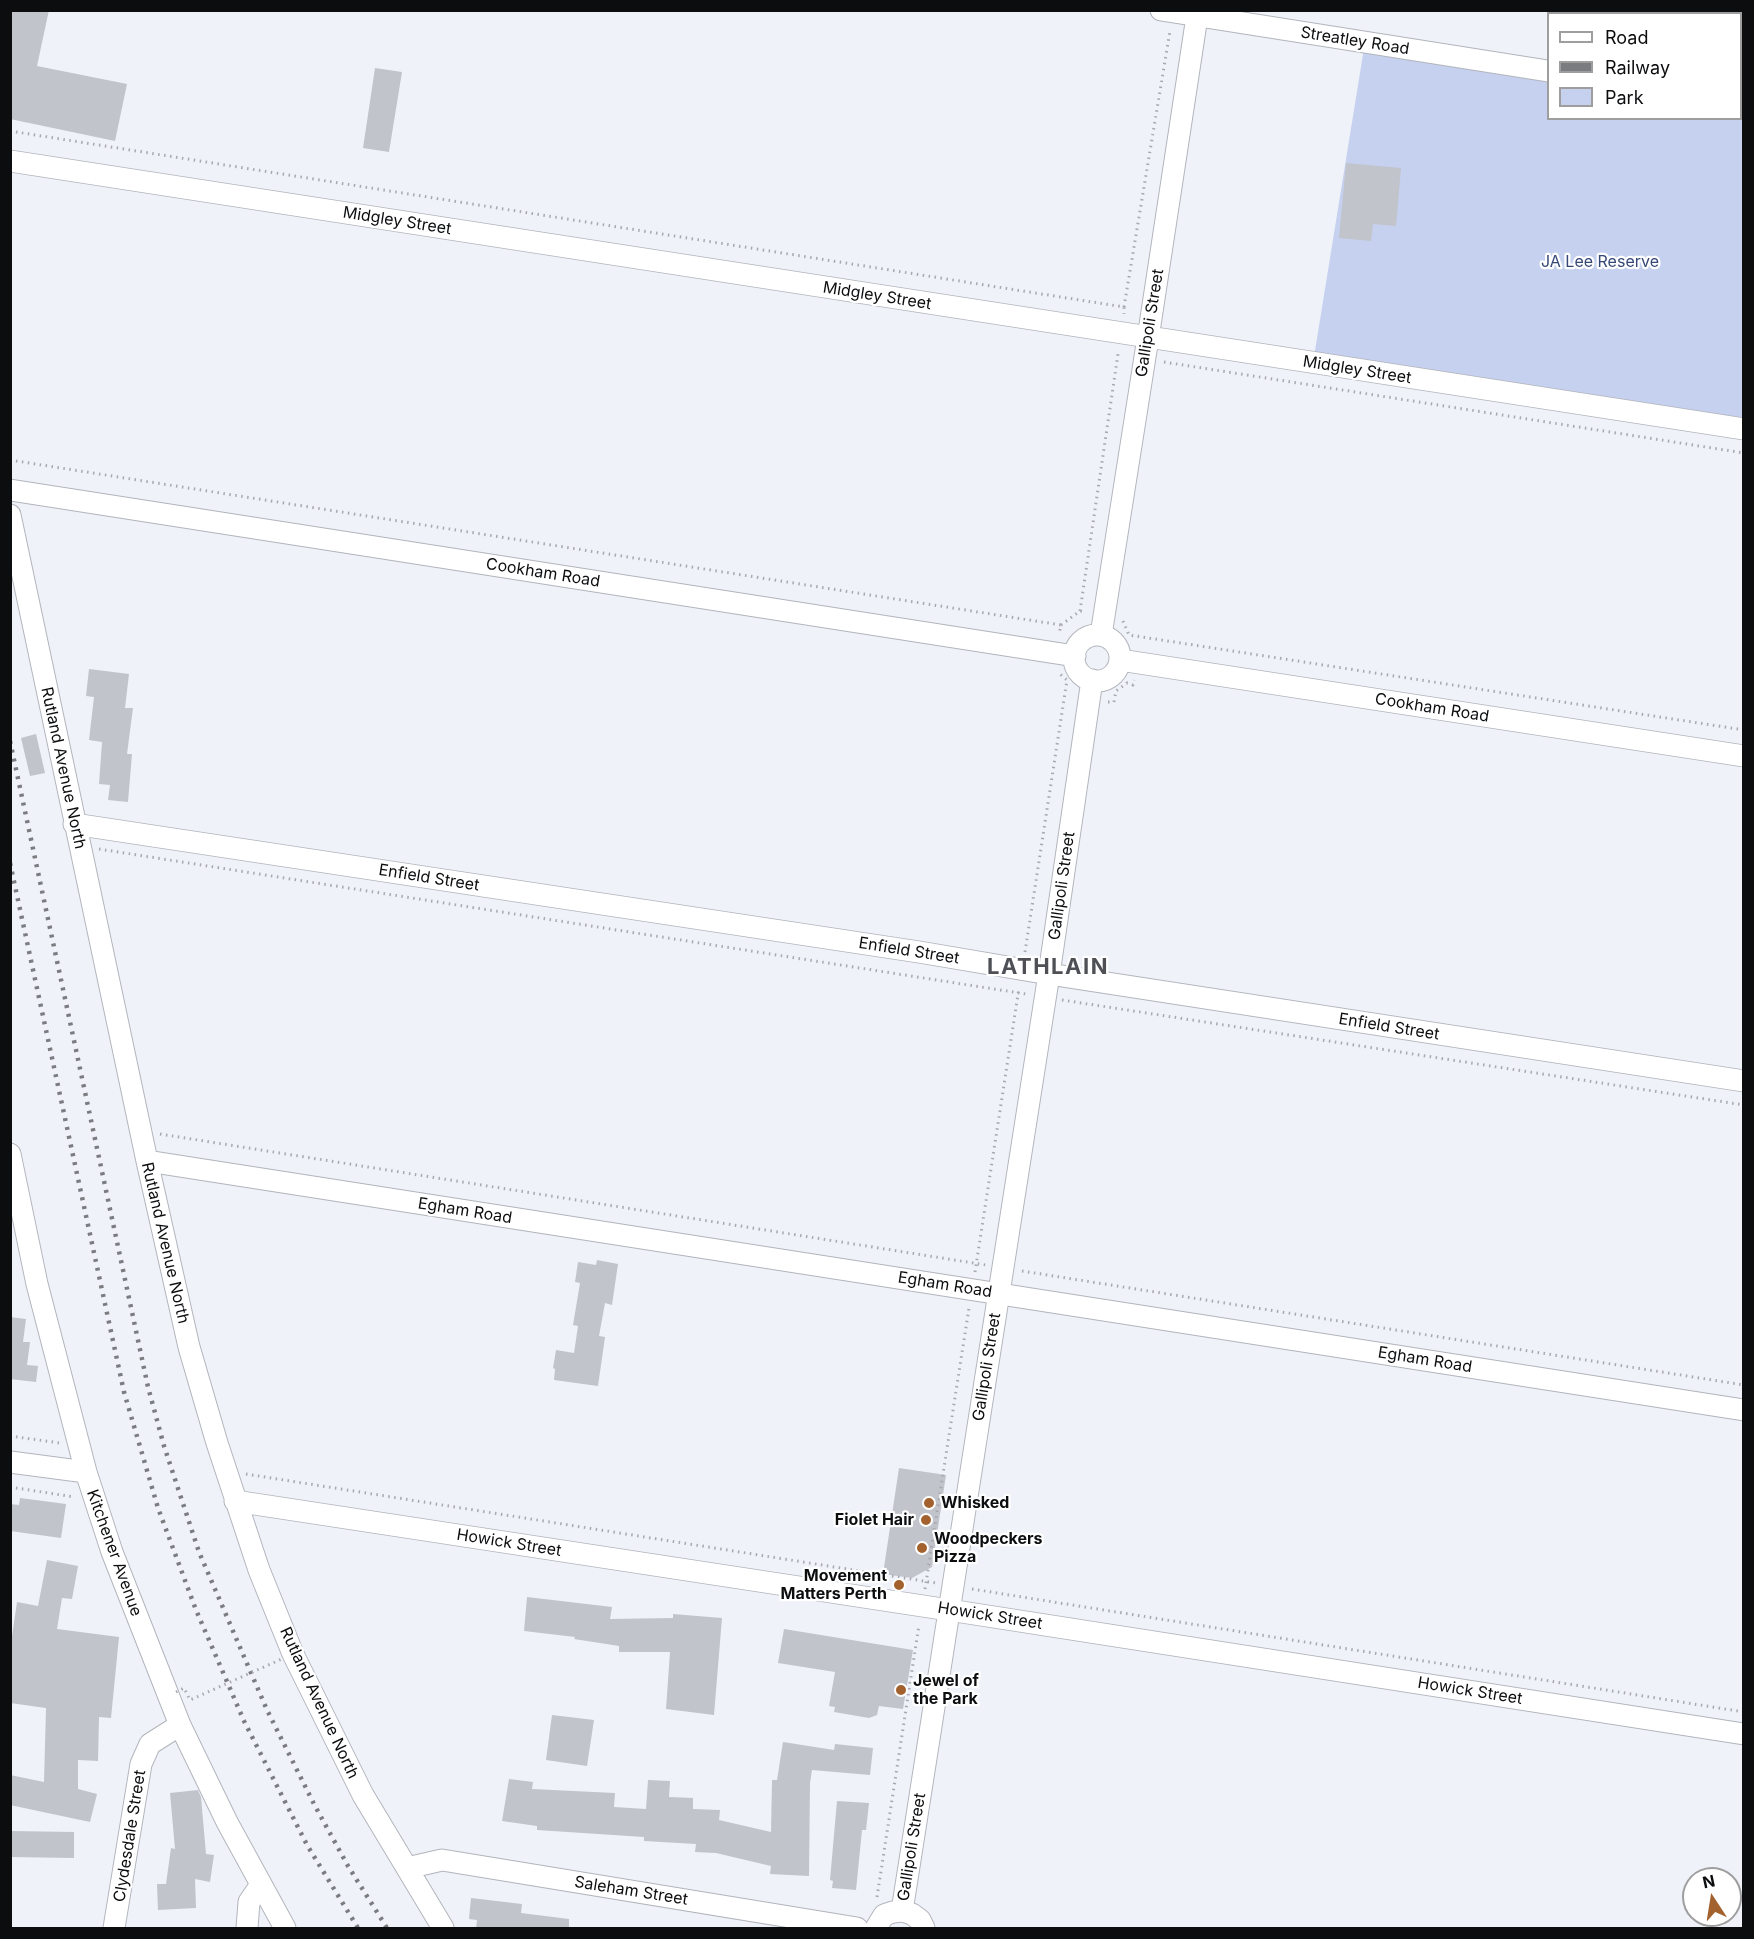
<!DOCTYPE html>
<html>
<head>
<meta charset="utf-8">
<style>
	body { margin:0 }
	#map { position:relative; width:1754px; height:1939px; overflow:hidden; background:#eff2f9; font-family:Inter,sans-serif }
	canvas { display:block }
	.frame { position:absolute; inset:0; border:12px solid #0c0d0f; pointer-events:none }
	.legend { position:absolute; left:1547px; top:12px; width:195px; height:108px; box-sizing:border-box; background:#fff; border:2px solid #9e9e9f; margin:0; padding:8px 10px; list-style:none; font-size:18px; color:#0c0d0f }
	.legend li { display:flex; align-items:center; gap:12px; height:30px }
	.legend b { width:30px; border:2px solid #9e9e9f }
	.north { position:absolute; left:1682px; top:1867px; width:60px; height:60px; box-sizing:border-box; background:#fff; border:2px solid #9e9e9f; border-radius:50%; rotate:348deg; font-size:16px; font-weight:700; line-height:24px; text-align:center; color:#0c0d0f }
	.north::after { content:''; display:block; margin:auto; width:21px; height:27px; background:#a3622d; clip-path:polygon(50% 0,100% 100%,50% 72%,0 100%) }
</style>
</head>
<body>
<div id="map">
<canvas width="1754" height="1939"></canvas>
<div class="frame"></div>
<ul class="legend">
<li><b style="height:8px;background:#fff"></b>Road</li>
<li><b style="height:8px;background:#7a7c80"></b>Railway</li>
<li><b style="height:16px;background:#c5d1ef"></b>Park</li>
</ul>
<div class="north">N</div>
</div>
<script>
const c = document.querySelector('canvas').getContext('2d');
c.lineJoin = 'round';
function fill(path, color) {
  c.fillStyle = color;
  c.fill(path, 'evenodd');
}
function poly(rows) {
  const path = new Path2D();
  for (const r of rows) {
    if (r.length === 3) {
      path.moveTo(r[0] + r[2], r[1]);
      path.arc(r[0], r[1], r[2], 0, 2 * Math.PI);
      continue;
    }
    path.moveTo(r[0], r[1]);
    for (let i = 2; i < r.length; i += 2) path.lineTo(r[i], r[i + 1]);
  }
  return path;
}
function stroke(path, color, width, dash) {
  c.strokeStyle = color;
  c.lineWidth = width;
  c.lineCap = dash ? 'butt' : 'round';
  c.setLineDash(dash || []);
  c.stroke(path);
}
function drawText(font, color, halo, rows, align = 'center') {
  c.font = font + ' Inter,sans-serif';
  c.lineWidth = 4.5;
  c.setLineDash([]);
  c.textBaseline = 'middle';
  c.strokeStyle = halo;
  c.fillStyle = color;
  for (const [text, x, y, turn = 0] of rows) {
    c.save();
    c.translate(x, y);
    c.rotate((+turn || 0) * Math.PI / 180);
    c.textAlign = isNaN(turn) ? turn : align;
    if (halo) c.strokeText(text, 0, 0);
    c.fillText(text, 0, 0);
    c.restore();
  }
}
const green = poly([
	[1365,42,1548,71,1548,118,1740,118,1741,100,1743,100,1743,429,1313,363]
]);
const building = poly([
	[10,10,49,10,37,66,127,84,115,141,10,119],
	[375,68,402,72,389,152,363,148],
	[1346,163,1401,168,1396,226,1373,224,1371,241,1339,238],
	[89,669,129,674,125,708,133,708,127,754,132,754,128,802,108,800,110,785,99,784,102,742,89,740,94,697,86,696],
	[36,734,45,773,30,776,21,738],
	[597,1260,618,1264,612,1305,605,1303,599,1336,605,1337,598,1386,554,1380,555,1369,553,1368,556,1350,574,1353,578,1326,573,1325,580,1283,575,1282,578,1262,596,1265],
	[10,1317,26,1319,23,1342,30,1342,27,1365,38,1366,36,1382,10,1379],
	[899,1468,946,1475,932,1567,912,1578,883,1574],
	[20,1498,66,1504,61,1538,10,1531,10,1504,19,1505],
	[47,1560,78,1566,72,1599,62,1598,57,1629,119,1637,111,1718,99,1717,98,1761,78,1760,78,1789,97,1794,90,1822,10,1805,10,1775,44,1782,46,1708,10,1703,10,1650,17,1602,38,1606],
	[527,1597,612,1607,610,1619,673,1618,673,1614,722,1618,714,1715,666,1709,670,1652,619,1652,619,1646,574,1639,575,1637,524,1631],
	[784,1629,913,1650,903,1709,879,1706,877,1715,869,1718,834,1712,835,1707,829,1706,835,1672,778,1663],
	[552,1715,594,1720,587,1766,546,1760],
	[783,1742,834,1750,835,1744,873,1748,870,1775,812,1770,810,1783,809,1876,770,1874,771,1866,716,1853,695,1852,696,1844,644,1841,644,1837,537,1830,537,1826,502,1821,509,1779,533,1782,532,1789,615,1793,614,1807,646,1809,648,1780,670,1781,669,1797,693,1798,693,1809,720,1810,719,1820,771,1832,772,1780,777,1780],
	[198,1790,201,1797,206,1854,214,1855,210,1882,195,1879,196,1908,158,1910,157,1884,166,1884,171,1848,175,1849,170,1793],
	[837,1801,869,1803,866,1830,862,1830,856,1890,832,1888,833,1881,830,1880],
	[10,1831,74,1832,74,1858,10,1857],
	[471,1898,522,1904,521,1913,569,1919,569,1929,476,1929,477,1920,469,1919]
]);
const path = poly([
	[10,131,1124,307,1124,314],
	[1124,307,1170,31],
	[1164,362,1744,453],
	[10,460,1061,625,1059,634],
	[1080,611,1118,354],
	[1123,621,1129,635,1744,730],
	[1061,625,1080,611,1086,612],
	[1108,702,1114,702,1116,691,1127,683,1133,685,1134,680],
	[99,849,1026,994],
	[1025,952,1067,680,1060,674],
	[1062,1000,1744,1105],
	[160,1134,986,1265],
	[1022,1271,1744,1385],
	[975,1272,1019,988],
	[10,1436,60,1443],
	[246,1474,936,1583],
	[10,1487,74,1497],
	[925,1589,969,1308],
	[972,1589,1744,1712],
	[877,1897,919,1625]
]);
const minor = poly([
	[1161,10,1548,71],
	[1740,100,1744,100],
	[10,161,1744,429],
	[10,490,1075,656],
	[10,515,147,1161,189,1347,217,1443,259,1570,293,1654,363,1795,443,1928],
	[1101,635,1148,338,1198,10],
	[1097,658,23],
	[1120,660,1744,756],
	[74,824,919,952,1049,974,1744,1081],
	[10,1154,37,1284,86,1472,112,1552,180,1725,227,1822,285,1928],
	[147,1161,1744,1410],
	[10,1462,86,1472],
	[235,1501,949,1610,1744,1734],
	[407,1868,442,1860,857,1928],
	[902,1911,1049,974,1092,680],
	[114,1928,141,1764,150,1744,180,1725],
	[247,1928,249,1902,260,1886],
	[876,1928,884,1915,893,1912,902,1911,912,1914,920,1920,924,1928]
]);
const rail = poly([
	[10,741,148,1387,164,1446,199,1552,267,1710,315,1806,348,1866,387,1928],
	[10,863,124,1392,158,1508,196,1610,244,1721,307,1845,358,1928]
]);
const pathBridge = poly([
	[176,1692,184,1688,190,1700,284,1658]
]);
const markers = [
	[929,1503,6,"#a3622d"],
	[926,1520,6,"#a3622d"],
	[922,1548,6,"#a3622d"],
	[899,1585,6,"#a3622d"],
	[901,1690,6,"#a3622d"]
];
const streetNames = [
	["Streatley Road",1355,41,9],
	["Midgley Street",397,221,9],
	["Midgley Street",877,296,9],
	["Gallipoli Street",1150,323,-81],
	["Midgley Street",1357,370,9],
	["Cookham Road",543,573,9],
	["Cookham Road",1432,708,9],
	["Rutland Avenue North",63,768,78],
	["Enfield Street",429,878,9],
	["Gallipoli Street",1062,886,-82],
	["Enfield Street",909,951,9],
	["Enfield Street",1389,1027,9],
	["Egham Road",465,1211,9],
	["Rutland Avenue North",165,1243,77],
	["Egham Road",945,1285,9],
	["Egham Road",1425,1360,9],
	["Gallipoli Street",987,1367,-81],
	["Howick Street",509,1543,9],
	["Kitchener Avenue",114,1553,70],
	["Howick Street",990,1616,9],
	["Howick Street",1470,1691,9],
	["Rutland Avenue North",319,1703,65],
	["Clydesdale Street",130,1836,-81],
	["Gallipoli Street",912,1847,-81],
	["Saleham Street",631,1891,9]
];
const parkNames = [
	["JA Lee Reserve",1600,262]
];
const poiNames = [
	["Whisked",941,1503],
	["Fiolet Hair",914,1520,"right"],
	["Woodpeckers",934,1539],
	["Pizza",934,1557],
	["Movement",887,1576,"right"],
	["Matters Perth",887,1594,"right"],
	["Jewel of",913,1681],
	["the Park",913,1699]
];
const districtNames = [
	["LATHLAIN",1048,967]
];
fill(green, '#c5d1ef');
fill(building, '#c1c4cb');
stroke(minor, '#b2b5bc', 23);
stroke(path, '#a7a9ae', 3, [1.5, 4.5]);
stroke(minor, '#fff', 21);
stroke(rail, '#7a7c80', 4.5, [3, 6]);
stroke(pathBridge, '#a7a9ae', 3, [1.5, 4.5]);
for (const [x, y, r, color] of markers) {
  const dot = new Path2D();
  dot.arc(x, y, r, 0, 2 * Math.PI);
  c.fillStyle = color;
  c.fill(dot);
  stroke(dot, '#fff', 2);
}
drawText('16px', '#0c0d0f', '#fff', streetNames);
drawText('16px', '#364878', '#fff', parkNames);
drawText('bold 16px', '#0c0d0f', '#fff', poiNames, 'left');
c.letterSpacing = '1.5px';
drawText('bold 22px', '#4e5056', '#fff', districtNames);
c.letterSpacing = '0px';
</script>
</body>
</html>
